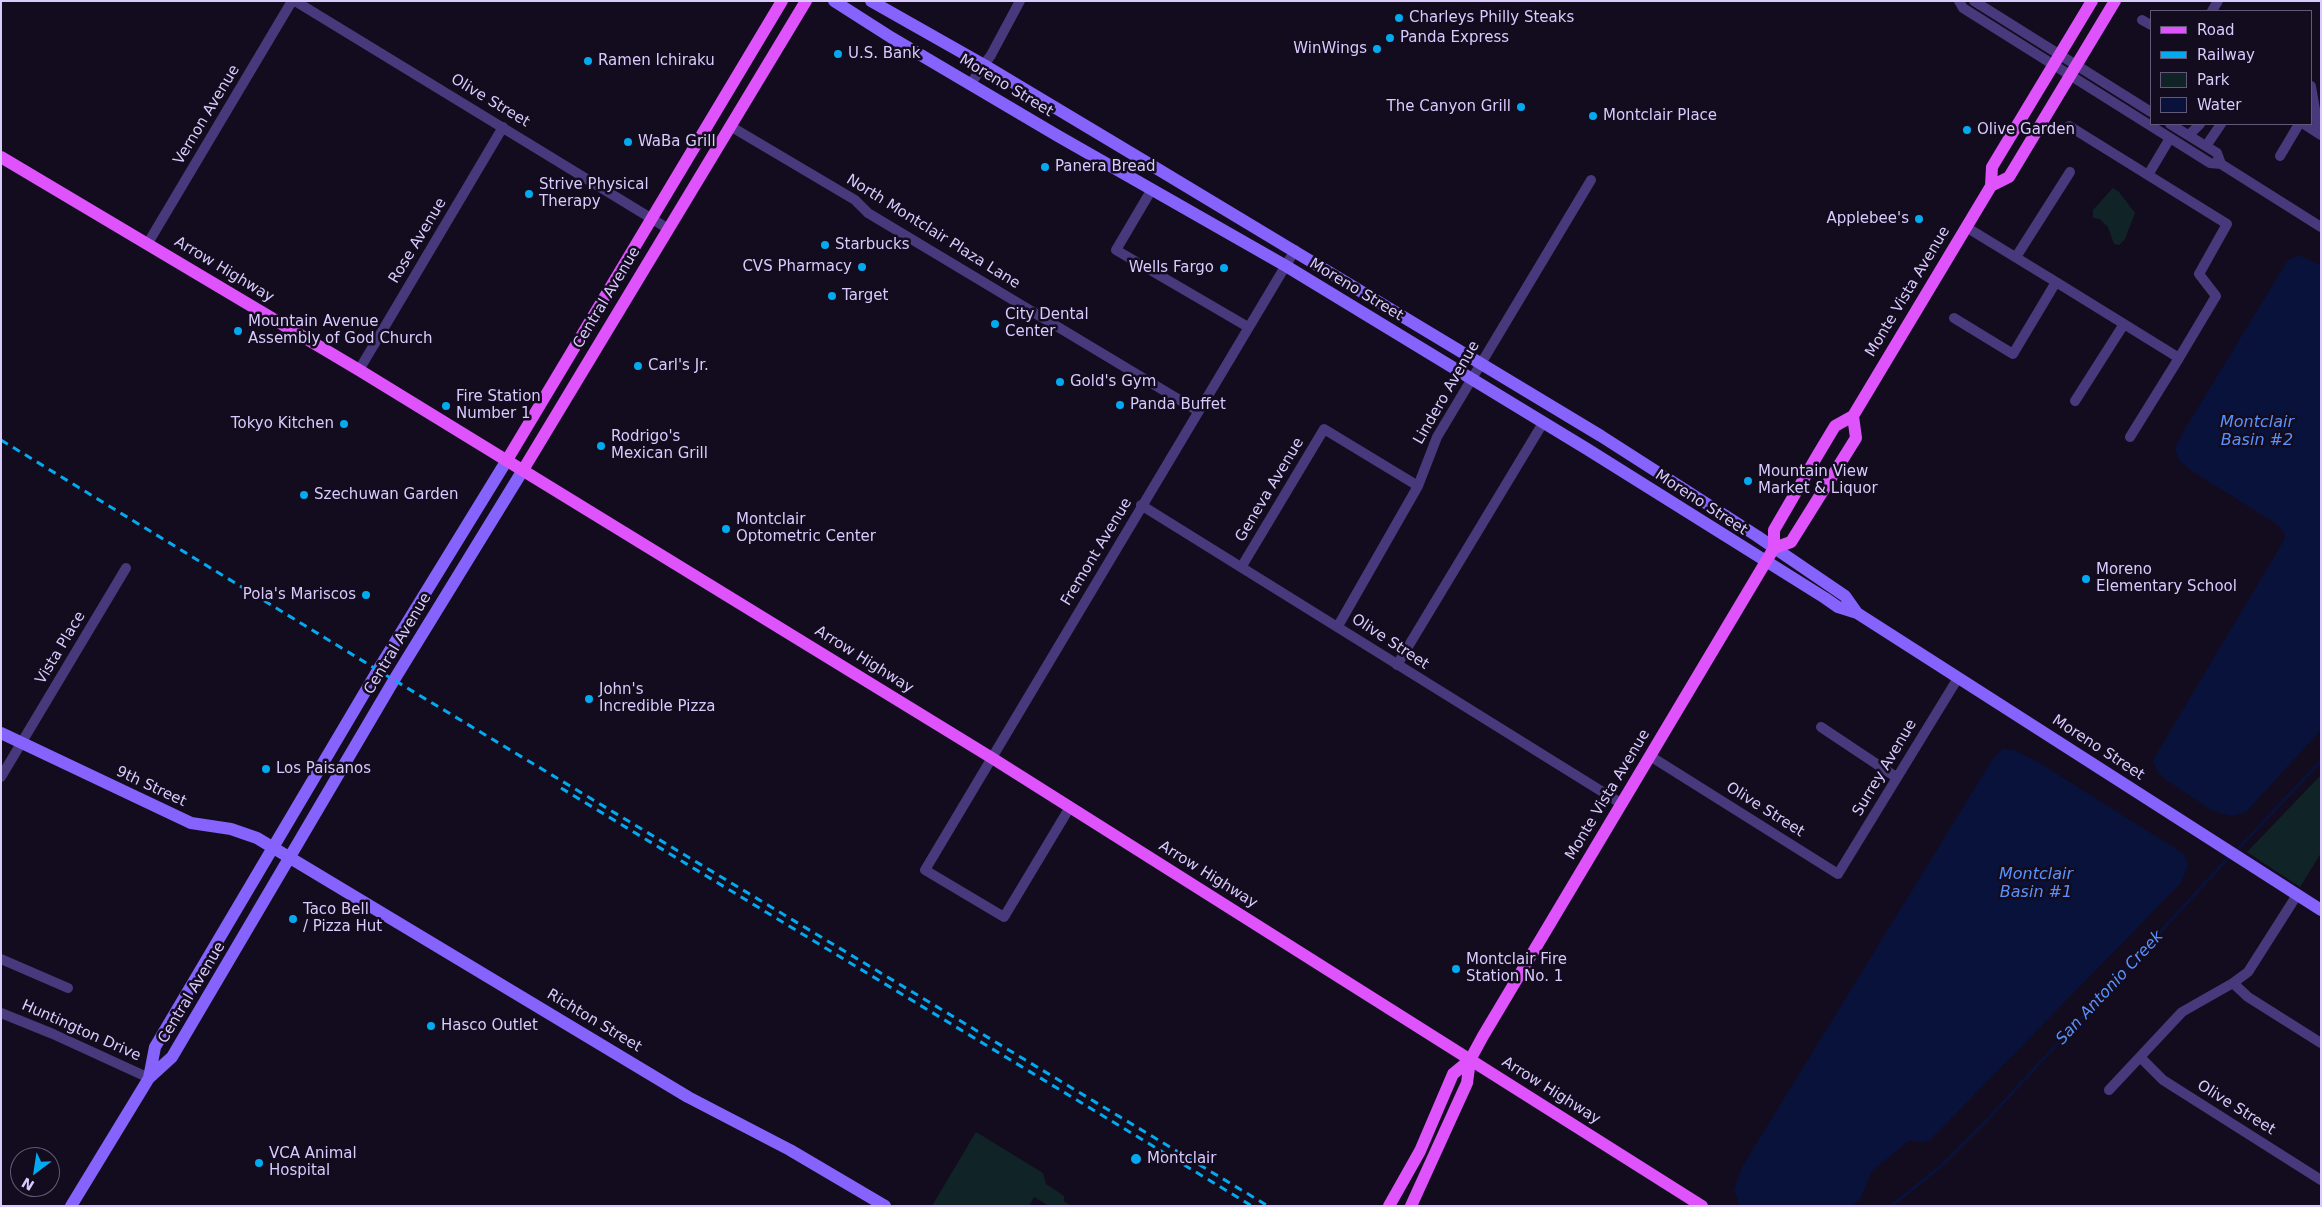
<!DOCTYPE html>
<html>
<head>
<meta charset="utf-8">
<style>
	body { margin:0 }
	#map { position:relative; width:2322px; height:1207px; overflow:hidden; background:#130c1e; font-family:"DejaVu Sans",sans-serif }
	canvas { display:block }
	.frame { position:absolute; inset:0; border:2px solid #dacafe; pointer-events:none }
	.legend { position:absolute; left:2150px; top:10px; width:162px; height:115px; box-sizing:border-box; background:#130c1e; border:1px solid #635878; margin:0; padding:6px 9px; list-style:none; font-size:15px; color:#dacafe }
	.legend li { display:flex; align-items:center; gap:10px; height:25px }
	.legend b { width:25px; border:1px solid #635878 }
	.north { position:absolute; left:10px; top:1147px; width:50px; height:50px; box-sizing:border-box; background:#130c1e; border:1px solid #635878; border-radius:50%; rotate:211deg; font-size:14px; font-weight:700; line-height:20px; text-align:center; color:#dacafe }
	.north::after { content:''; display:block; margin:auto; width:18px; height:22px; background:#04aaf0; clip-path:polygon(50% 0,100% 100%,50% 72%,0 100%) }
</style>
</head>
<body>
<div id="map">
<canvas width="2322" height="1207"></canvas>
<div class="frame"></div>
<ul class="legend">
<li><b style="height:6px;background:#de53fc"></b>Road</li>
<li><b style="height:6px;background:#04aaf0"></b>Railway</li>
<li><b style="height:14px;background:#102428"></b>Park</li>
<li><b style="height:14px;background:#09123a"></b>Water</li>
</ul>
<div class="north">N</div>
</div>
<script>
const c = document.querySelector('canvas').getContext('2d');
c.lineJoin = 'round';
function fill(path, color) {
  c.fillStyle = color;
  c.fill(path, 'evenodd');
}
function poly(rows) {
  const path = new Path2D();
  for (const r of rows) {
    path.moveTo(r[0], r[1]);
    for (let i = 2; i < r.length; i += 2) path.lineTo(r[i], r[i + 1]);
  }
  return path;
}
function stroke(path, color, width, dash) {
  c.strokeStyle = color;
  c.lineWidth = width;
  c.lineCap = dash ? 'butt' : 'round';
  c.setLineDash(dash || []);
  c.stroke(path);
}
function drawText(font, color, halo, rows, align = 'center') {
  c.font = font + ' "DejaVu Sans",sans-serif';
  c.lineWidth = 5;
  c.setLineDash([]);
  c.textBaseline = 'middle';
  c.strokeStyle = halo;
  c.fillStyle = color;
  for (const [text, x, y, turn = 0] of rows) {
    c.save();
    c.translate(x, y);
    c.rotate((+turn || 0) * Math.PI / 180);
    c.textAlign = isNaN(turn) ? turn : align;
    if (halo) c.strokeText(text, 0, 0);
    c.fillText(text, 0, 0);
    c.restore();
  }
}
const green = poly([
	[2113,188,2119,192,2135,213,2125,239,2119,245,2114,244,2108,227,2100,219,2093,218,2093,210],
	[2321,775,2321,853,2300,887,2247,852],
	[976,1132,1043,1173,1046,1184,1064,1196,1064,1201,1071,1206,1049,1206,1034,1197,1029,1206,932,1206]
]);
const water = poly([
	[2299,255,2321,265,2321,730,2245,813,2231,816,2213,811,2166,780,2157,771,2153,760,2283,542,2285,534,2278,525,2192,471,2179,460,2175,448,2185,429,2288,260],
	[2003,749,2014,750,2038,762,2184,854,2188,865,2181,883,1930,1140,1921,1142,1910,1140,1872,1171,1860,1199,1852,1206,1740,1206,1734,1190,1742,1167,1994,757]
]);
const stream = poly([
	[2236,851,2321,761],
	[1891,1206,1940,1167,1988,1119,2231,855]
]);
const street = poly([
	[295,1,667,228],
	[1959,1,1963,8,2210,163,2221,164,2321,227],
	[1974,1,2151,112],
	[2212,11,2218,1],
	[2142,20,2151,25],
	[971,83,991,55,1020,1],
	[2311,86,2319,133],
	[2170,124,2217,153,2221,164],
	[2304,124,2321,135],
	[730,126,855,200,868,213,1198,411],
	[2069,126,2148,175,2170,138],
	[2189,135,2200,124],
	[2206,146,2221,124],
	[2280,156,2299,124],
	[2148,175,2227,224,2199,274,2216,296,2179,358],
	[1152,189,1116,250,1248,327],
	[148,243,292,1],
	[2016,257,2070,172],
	[2056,282,2124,324,2075,401],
	[1954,318,2013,354,2056,282,1966,227],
	[2124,324,2179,358,2130,437],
	[359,370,503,127],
	[1141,505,1622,804],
	[1242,566,1324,429,1418,486],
	[1338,626,1418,486,1437,437,1591,180],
	[1397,665,1543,423],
	[1821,727,1896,777],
	[1650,756,1838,874,1958,678],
	[1,777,126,568],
	[1070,807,1004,917,925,870,1295,250],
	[1,959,68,988],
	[2233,983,2248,997,2321,1043],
	[1,1013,53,1034,149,1078],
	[2140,1057,2163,1080,2321,1180],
	[2109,1090,2182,1012,2233,983,2248,972,2297,895]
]);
const secondary = poly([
	[834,1,892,38,1058,136,1286,266,1587,449,1825,598,1838,607,1857,613,2321,910],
	[871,1,984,65,1161,171,1601,436,1757,536,1845,596,1857,613],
	[1,733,191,823,231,829,257,838,688,1097,790,1150,885,1206],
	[149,1078,155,1047,378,670,507,460],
	[71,1206,149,1078,172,1057,394,680,523,470]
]);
const primary = poly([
	[1,157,359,370,992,758,1702,1206],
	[1991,186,2009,177,2115,1],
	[507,460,782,1],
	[523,470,806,1],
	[1774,548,1791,542,1856,438,1853,416],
	[1389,1206,1420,1151,1453,1074,1470,1060],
	[1411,1206,1467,1083,1470,1060,1483,1036,1774,548,1774,530,1817,456,1835,426,1853,416,1991,186,1992,167,2092,1]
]);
const rail = poly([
	[1,440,394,680,1268,1206],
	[561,788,1252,1206]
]);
const markers = [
	[1399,18,5,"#04aaf0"],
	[1390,38,5,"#04aaf0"],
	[1377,49,5,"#04aaf0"],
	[838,54,5,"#04aaf0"],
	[588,61,5,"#04aaf0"],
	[1521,107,5,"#04aaf0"],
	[1593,116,5,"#04aaf0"],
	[1967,130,5,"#04aaf0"],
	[628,142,5,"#04aaf0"],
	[1045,167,5,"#04aaf0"],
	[529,194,5,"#04aaf0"],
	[1919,219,5,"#04aaf0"],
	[825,245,5,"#04aaf0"],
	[862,267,5,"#04aaf0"],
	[1224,268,5,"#04aaf0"],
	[832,296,5,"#04aaf0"],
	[995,324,5,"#04aaf0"],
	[238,331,5,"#04aaf0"],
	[638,366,5,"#04aaf0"],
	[1060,382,5,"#04aaf0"],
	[1120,405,5,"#04aaf0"],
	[446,406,5,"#04aaf0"],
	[344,424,5,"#04aaf0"],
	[601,446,5,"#04aaf0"],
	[1748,481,5,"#04aaf0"],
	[304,495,5,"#04aaf0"],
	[726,529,5,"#04aaf0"],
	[2086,579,5,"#04aaf0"],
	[366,595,5,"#04aaf0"],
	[589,699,5,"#04aaf0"],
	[266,769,5,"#04aaf0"],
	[293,919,5,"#04aaf0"],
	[1456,969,5,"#04aaf0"],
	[431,1026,5,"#04aaf0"],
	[1136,1159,6,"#04aaf0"],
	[259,1163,5,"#04aaf0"]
];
const poiNames = [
	["Charleys Philly Steaks",1409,18],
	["Panda Express",1400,38],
	["WinWings",1367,49,"right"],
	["U.S. Bank",848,54],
	["Ramen Ichiraku",598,61],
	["The Canyon Grill",1511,107,"right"],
	["Montclair Place",1603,116],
	["Olive Garden",1977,130],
	["WaBa Grill",638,142],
	["Panera Bread",1055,167],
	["Strive Physical",539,185],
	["Therapy",539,202],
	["Applebee's",1909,219,"right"],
	["Starbucks",835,245],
	["CVS Pharmacy",852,267,"right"],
	["Wells Fargo",1214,268,"right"],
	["Target",842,296],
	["City Dental",1005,315],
	["Center",1005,332],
	["Mountain Avenue",248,322],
	["Assembly of God Church",248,339],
	["Carl's Jr.",648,366],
	["Gold's Gym",1070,382],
	["Fire Station",456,397],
	["Number 1",456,414],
	["Panda Buffet",1130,405],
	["Tokyo Kitchen",334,424,"right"],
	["Rodrigo's",611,437],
	["Mexican Grill",611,454],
	["Mountain View",1758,472],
	["Market & Liquor",1758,489],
	["Szechuwan Garden",314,495],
	["Montclair",736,520],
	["Optometric Center",736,537],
	["Moreno",2096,570],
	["Elementary School",2096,587],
	["Pola's Mariscos",356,595,"right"],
	["John's",599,690],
	["Incredible Pizza",599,707],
	["Los Paisanos",276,769],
	["Taco Bell",303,910],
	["/ Pizza Hut",303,927],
	["Montclair Fire",1466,960],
	["Station No. 1",1466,977],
	["Hasco Outlet",441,1026],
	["VCA Animal",269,1154],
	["Hospital",269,1171],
	["Montclair",1147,1159]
];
const streetNames = [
	["Moreno Street",1006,86,31],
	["Olive Street",490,101,31],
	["Vernon Avenue",207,115,-59],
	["North Montclair Plaza Lane",933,232,32],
	["Rose Avenue",418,241,-59],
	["Arrow Highway",224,270,31],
	["Moreno Street",1356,290,31],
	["Monte Vista Avenue",1908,292,-59],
	["Central Avenue",607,298,-59],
	["Lindero Avenue",1447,393,-60],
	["Geneva Avenue",1270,490,-59],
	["Moreno Street",1701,503,33],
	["Fremont Avenue",1097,552,-59],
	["Olive Street",1390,642,33],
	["Central Avenue",398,644,-59],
	["Vista Place",61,648,-59],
	["Arrow Highway",864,660,32],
	["Moreno Street",2098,748,33],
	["Surrey Avenue",1885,768,-59],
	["9th Street",151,787,25],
	["Monte Vista Avenue",1608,795,-59],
	["Olive Street",1765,810,32],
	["Arrow Highway",1208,875,32],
	["Central Avenue",192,993,-59],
	["Richton Street",594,1021,31],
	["Huntington Drive",81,1031,24],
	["Arrow Highway",1551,1091,32],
	["Olive Street",2236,1108,32]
];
const waterNames = [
	["Montclair",2257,423],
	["Basin #2",2257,441],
	["Montclair",2036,875],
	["Basin #1",2036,893],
	["San Antonio Creek",2110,988,-47]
];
fill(green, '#102428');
fill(water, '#09123a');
stroke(stream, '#09123a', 3);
stroke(street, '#48387c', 10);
stroke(secondary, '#8563fc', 12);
stroke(primary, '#de53fc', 12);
stroke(rail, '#04aaf0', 3, [8, 6]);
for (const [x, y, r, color] of markers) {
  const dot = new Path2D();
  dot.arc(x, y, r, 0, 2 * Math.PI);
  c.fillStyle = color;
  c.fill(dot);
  stroke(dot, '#130c1e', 2);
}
drawText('15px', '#dacafe', '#130c1e', poiNames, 'left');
drawText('15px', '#dacafe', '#130c1e', streetNames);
drawText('italic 16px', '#5a91fc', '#130c1e', waterNames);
</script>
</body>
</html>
